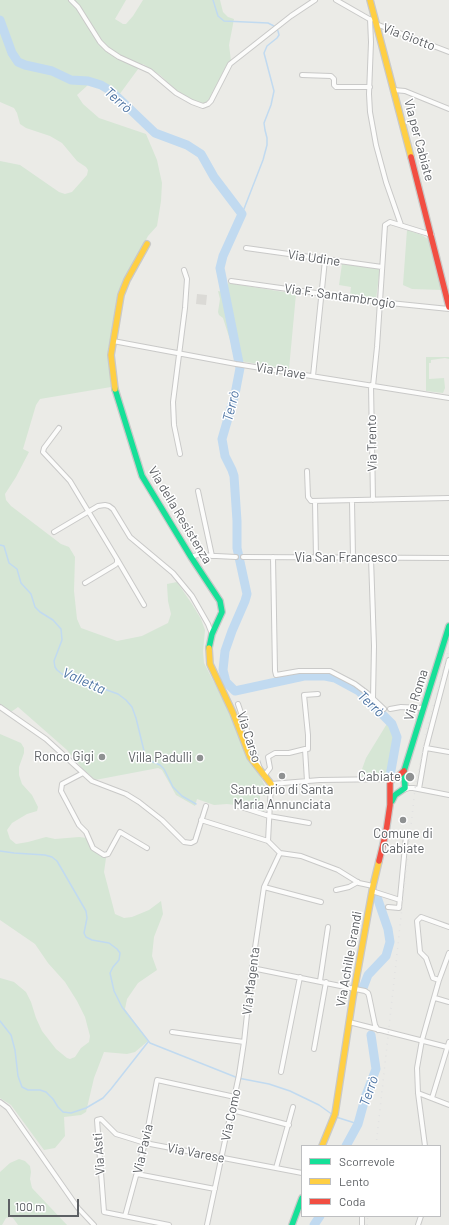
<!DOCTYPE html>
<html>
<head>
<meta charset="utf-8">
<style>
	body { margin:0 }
	#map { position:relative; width:449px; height:1225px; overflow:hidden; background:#ebebe7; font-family:Barlow,sans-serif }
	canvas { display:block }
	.legend { position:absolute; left:301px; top:1145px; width:140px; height:72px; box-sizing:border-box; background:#fff; border:1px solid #bebfc1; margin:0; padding:5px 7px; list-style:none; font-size:12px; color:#5d6064 }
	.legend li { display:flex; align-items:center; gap:8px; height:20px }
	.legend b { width:20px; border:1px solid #bebfc1 }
	.scale { position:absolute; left:8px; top:1199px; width:71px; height:18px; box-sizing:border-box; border:2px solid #5d6064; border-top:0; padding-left:5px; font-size:12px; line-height:14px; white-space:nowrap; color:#5d6064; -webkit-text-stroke:3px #fff; paint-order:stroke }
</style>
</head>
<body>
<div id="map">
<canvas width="449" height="1225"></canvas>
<ul class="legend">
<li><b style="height:5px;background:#16e098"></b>Scorrevole</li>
<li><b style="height:5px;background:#ffcf43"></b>Lento</li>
<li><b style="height:5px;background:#f24e42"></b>Coda</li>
</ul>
<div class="scale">100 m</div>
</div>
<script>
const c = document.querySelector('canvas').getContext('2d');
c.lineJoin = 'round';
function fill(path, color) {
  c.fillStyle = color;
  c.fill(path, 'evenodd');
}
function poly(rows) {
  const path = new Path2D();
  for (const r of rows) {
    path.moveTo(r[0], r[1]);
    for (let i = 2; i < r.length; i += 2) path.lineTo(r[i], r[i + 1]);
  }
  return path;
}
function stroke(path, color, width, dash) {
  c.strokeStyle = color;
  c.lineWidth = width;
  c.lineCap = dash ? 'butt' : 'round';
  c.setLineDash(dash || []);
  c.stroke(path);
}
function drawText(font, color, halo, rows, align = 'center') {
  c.font = font + ' Barlow,sans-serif';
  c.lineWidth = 3;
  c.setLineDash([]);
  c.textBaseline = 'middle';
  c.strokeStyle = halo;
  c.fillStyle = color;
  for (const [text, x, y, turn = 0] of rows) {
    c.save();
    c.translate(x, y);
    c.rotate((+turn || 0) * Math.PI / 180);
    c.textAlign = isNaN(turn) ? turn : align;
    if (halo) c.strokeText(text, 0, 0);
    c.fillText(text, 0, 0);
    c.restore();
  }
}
const education = poly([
	[197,294,207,295,206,305,196,304]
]);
const green = poly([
	[0,0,126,0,115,19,123,24,126,24,133,16,143,0,220,0,223,12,228,17,234,19,229,45,231,61,226,66,207,103,199,103,183,95,176,90,160,75,143,64,141,65,119,95,98,81,88,85,77,95,83,104,99,118,146,134,157,160,162,183,161,201,157,226,148,236,120,289,108,350,111,387,40,399,36,405,23,449,29,452,16,477,5,494,6,500,11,506,61,544,69,547,75,557,74,591,77,619,81,628,117,641,142,636,168,623,171,614,168,601,167,584,177,582,192,604,201,619,205,630,203,651,204,663,232,717,265,786,265,796,260,795,260,804,264,804,264,813,244,806,227,804,214,805,197,799,195,806,176,795,162,770,158,768,95,780,82,768,67,750,18,707,11,712,0,709,0,161,20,165,59,192,65,194,72,192,87,175,88,170,86,167,77,161,62,143,50,136,26,128,20,124,17,113,14,108,0,102],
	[407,230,422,235,429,240,443,290,412,289,403,285],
	[342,264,380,269,376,299,350,295,351,287,339,285],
	[228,283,296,294,289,369,240,361,232,320,233,315,231,308,228,304,227,297,226,292],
	[218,291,223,292,231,326,236,357,232,351,231,343,223,318,219,315,218,312,220,299],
	[426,357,449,357,449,359,445,358,431,360,431,363,429,363,429,379,444,378,445,388,443,393,426,391],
	[388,722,393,730,395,740,389,775,361,776,361,772,366,758],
	[0,734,21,743,24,748,24,753,19,767,19,775,22,784,32,795,38,807,37,811,27,814,12,823,7,830,10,839,16,844,28,842,46,837,55,839,79,837,87,838,93,843,99,855,106,858,104,872,115,914,124,918,132,917,149,910,161,901,163,914,154,937,152,956,157,970,138,983,127,999,125,1009,148,1041,135,1052,127,1054,104,1052,94,1078,86,1112,81,1115,64,1117,65,1136,55,1148,44,1150,11,1105,0,1098,0,978,14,982,26,992,31,1002,36,1018,42,1031,56,1049,67,1058,70,1059,75,1057,81,1048,89,1042,90,1036,85,1017,77,1001,65,982,48,963,35,944,0,920],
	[19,1159,25,1161,30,1166,31,1172,30,1179,32,1188,67,1225,18,1225,13,1218,10,1217,6,1218,2,1225,0,1225,0,1172,10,1163]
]);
const stream = poly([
	[213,0,218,16,224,21,268,23,274,26,278,31,279,35,277,38,267,46,264,53,274,91,271,105,264,123,265,130,267,138,267,145,263,160,242,214],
	[0,545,4,546,9,563,17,569,21,583,31,594,35,607,40,612,53,620,61,629,62,640,54,661,55,667,57,670,62,674,118,694,126,700,132,707,136,718,145,755,151,761,160,765,164,769,173,787,182,796,196,804],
	[0,851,14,853,45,855,52,857,57,861,86,911,87,918,84,933,86,937,92,940,109,943,117,949,120,953,119,960,113,967,110,973,114,991,122,1007,150,1043,238,1078,269,1084,290,1091,319,1105,333,1115],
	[0,1021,11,1035,15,1050,18,1076,22,1087,28,1090,40,1090,46,1092,53,1099,58,1107,63,1112,71,1113,86,1108,103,1098,111,1089,148,1042],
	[336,1117,358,1124]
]);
const river = poly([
	[0,20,12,53,18,62,25,65,52,71,71,80,88,81,101,85,111,91,155,133,187,145,201,154,214,177,242,214,223,256,220,268,240,368,235,394,222,439,225,456,232,470,234,476,237,521,237,548,247,594,245,601,232,631,225,651,223,670,226,682,235,691,304,676,325,676,335,678,359,691,392,724,397,737,390,776],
	[363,988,368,975,386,956,390,942,388,929,377,897],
	[346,1146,358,1124,366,1095,376,1069,371,1035],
	[314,1225,320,1216]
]);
const street = poly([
	[71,0,78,7,100,42,107,49,119,57,150,71,176,93,192,102,203,106,208,104,211,101,230,64,291,16,315,0],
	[336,0,371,20],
	[370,19,371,42,369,94,370,112,376,145,386,182,401,225],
	[376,24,449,52],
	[302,75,331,76,334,79,334,85,336,87,370,87],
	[394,90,405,91,449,109],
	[246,248,382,267],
	[231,281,380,302,449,309],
	[113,341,236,364,449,398],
	[313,376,325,260],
	[371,385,373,500],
	[373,386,377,347,385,225,390,222,432,235],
	[59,428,44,448,43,452,70,481,117,559,117,563,115,565,85,583],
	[180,454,174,425,173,402,185,308,187,279,184,270],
	[307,471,308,497,311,501,449,498],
	[198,491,212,556],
	[315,501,316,558],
	[352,501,353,558],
	[54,532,98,506,105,505,109,506,113,509,130,537,173,573,192,596,208,624,212,634],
	[191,557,197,555,236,557],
	[243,557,449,558],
	[273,557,275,671,276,675,299,671,330,671,355,684,367,693,384,709],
	[371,558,374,646,373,698],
	[117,559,144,605],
	[238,704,260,769],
	[0,707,46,739,92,781,126,794,139,802,162,820,184,842,191,843,195,841,206,806],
	[390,709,401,707,423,708],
	[426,748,449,752],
	[305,749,308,749,308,735,304,695,318,694],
	[305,749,307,781],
	[83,773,62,784,61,791,79,825,86,832,93,848,104,855,108,854,120,832,147,848],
	[264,776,270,768,268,757,275,753,289,753,305,749],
	[419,789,426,748,449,660],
	[403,790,409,788,413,788,449,795],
	[238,806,269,816,309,823],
	[201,820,268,841,280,853],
	[386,832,406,836,399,908,388,907],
	[268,841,271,784,320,780,392,779],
	[280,853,301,856,338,870,359,883,373,886],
	[264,887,321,902],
	[336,890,349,887,358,882],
	[372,891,400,900],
	[252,968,365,991,368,993,369,996,375,1025,378,1030],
	[439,980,433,978,426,958,420,952,417,921,421,917,449,927],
	[320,981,328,927],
	[435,998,449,1002],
	[349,1022,447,1047],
	[172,1032,244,1042],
	[314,1049,326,982],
	[281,1072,300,977],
	[418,1093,449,1105],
	[432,1098,449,1042],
	[0,1102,8,1108,78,1208,94,1225],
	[232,1110,289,1125],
	[425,1146,418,1093,417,1068,422,1040,439,980,449,953],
	[276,1168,293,1107],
	[137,1174,215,1189],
	[125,1216,145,1143,157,1080,235,1097],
	[169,1225,104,1212,97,1120,101,1119,116,1134,145,1143,302,1173],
	[207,1225,239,1075,244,1042,252,968,264,887,280,853],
	[362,1225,362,1216],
	[418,1225,421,1216]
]);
const fast = poly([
	[115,389,142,476,191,557,220,601,222,612,212,634,209,648],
	[392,801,395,795,405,788,404,771,449,626],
	[292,1225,302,1198]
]);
const slow = poly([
	[370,0,411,157],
	[115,389,111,355,121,295,127,280,147,244],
	[209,648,210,664,233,713,250,757,271,784],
	[322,1146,335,1114,353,997,373,886,379,861]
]);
const jam = poly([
	[411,157,449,307],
	[379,861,386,832,390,805,390,783,392,779,397,777,404,771]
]);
const rail = poly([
	[376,1146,415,789,426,732,449,648],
	[367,1225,368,1216]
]);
const markers = [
	[102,757,4,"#8f9192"],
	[200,758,4,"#8f9192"],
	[282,776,4,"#8f9192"],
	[410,777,5,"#8f9192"],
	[403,820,4,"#8f9192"]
];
const streetNames = [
	["Via Giotto",409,37,21],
	["Via per Cabiate",419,140,75],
	["Via Udine",314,258,8],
	["Via F. Santambrogio",340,296,8],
	["Via Piave",281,371,9],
	["Via Trento",372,443,-91],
	["Via della Resistenza",180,515,59],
	["Via San Francesco",346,558],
	["Via Roma",416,695,-73],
	["Via Carso",249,737,72],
	["Via Achille Grandi",349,959,-80],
	["Via Magenta",251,981,-83],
	["Via Como",231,1115,-78],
	["Via Pavia",143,1149,-77],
	["Via Varese",196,1153,11],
	["Via Asti",99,1154,-94]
];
const poiNames = [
	["Ronco Gigi",94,757],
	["Villa Padulli",192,758],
	["Cabiate",401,777],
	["Santuario di Santa",282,790,"center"],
	["Maria Annunciata",282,805,"center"],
	["Comune di",403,834,"center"],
	["Cabiate",403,849,"center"]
];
const waterNames = [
	["Terrò",118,100,41],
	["Terrò",231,406,-76],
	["Valletta",84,681,24],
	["Terrò",371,704,43],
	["Terrò",369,1091,-71]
];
fill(education, '#dbdad6');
fill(green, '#d6e6d5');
stroke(stream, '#c1daf0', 1.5);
stroke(river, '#c1daf0', 9);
stroke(street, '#c9c9c8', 6);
stroke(fast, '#c9c9c8', 8);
stroke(slow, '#c9c9c8', 8);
stroke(jam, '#c9c9c8', 8);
stroke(street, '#fcfcfb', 4);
stroke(fast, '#16e098', 5.5);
stroke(slow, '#ffcf43', 5.5);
stroke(jam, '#f24e42', 5.5);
stroke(rail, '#e2e2e2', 1.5, [1, 5]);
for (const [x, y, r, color] of markers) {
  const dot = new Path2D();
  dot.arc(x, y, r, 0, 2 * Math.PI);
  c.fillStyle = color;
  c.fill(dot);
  stroke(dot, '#fff', 1.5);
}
drawText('13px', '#5d6064', '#fff', streetNames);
drawText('13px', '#5d6064', '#fff', poiNames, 'right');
drawText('italic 14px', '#4e75a4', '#fff', waterNames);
</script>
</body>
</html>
